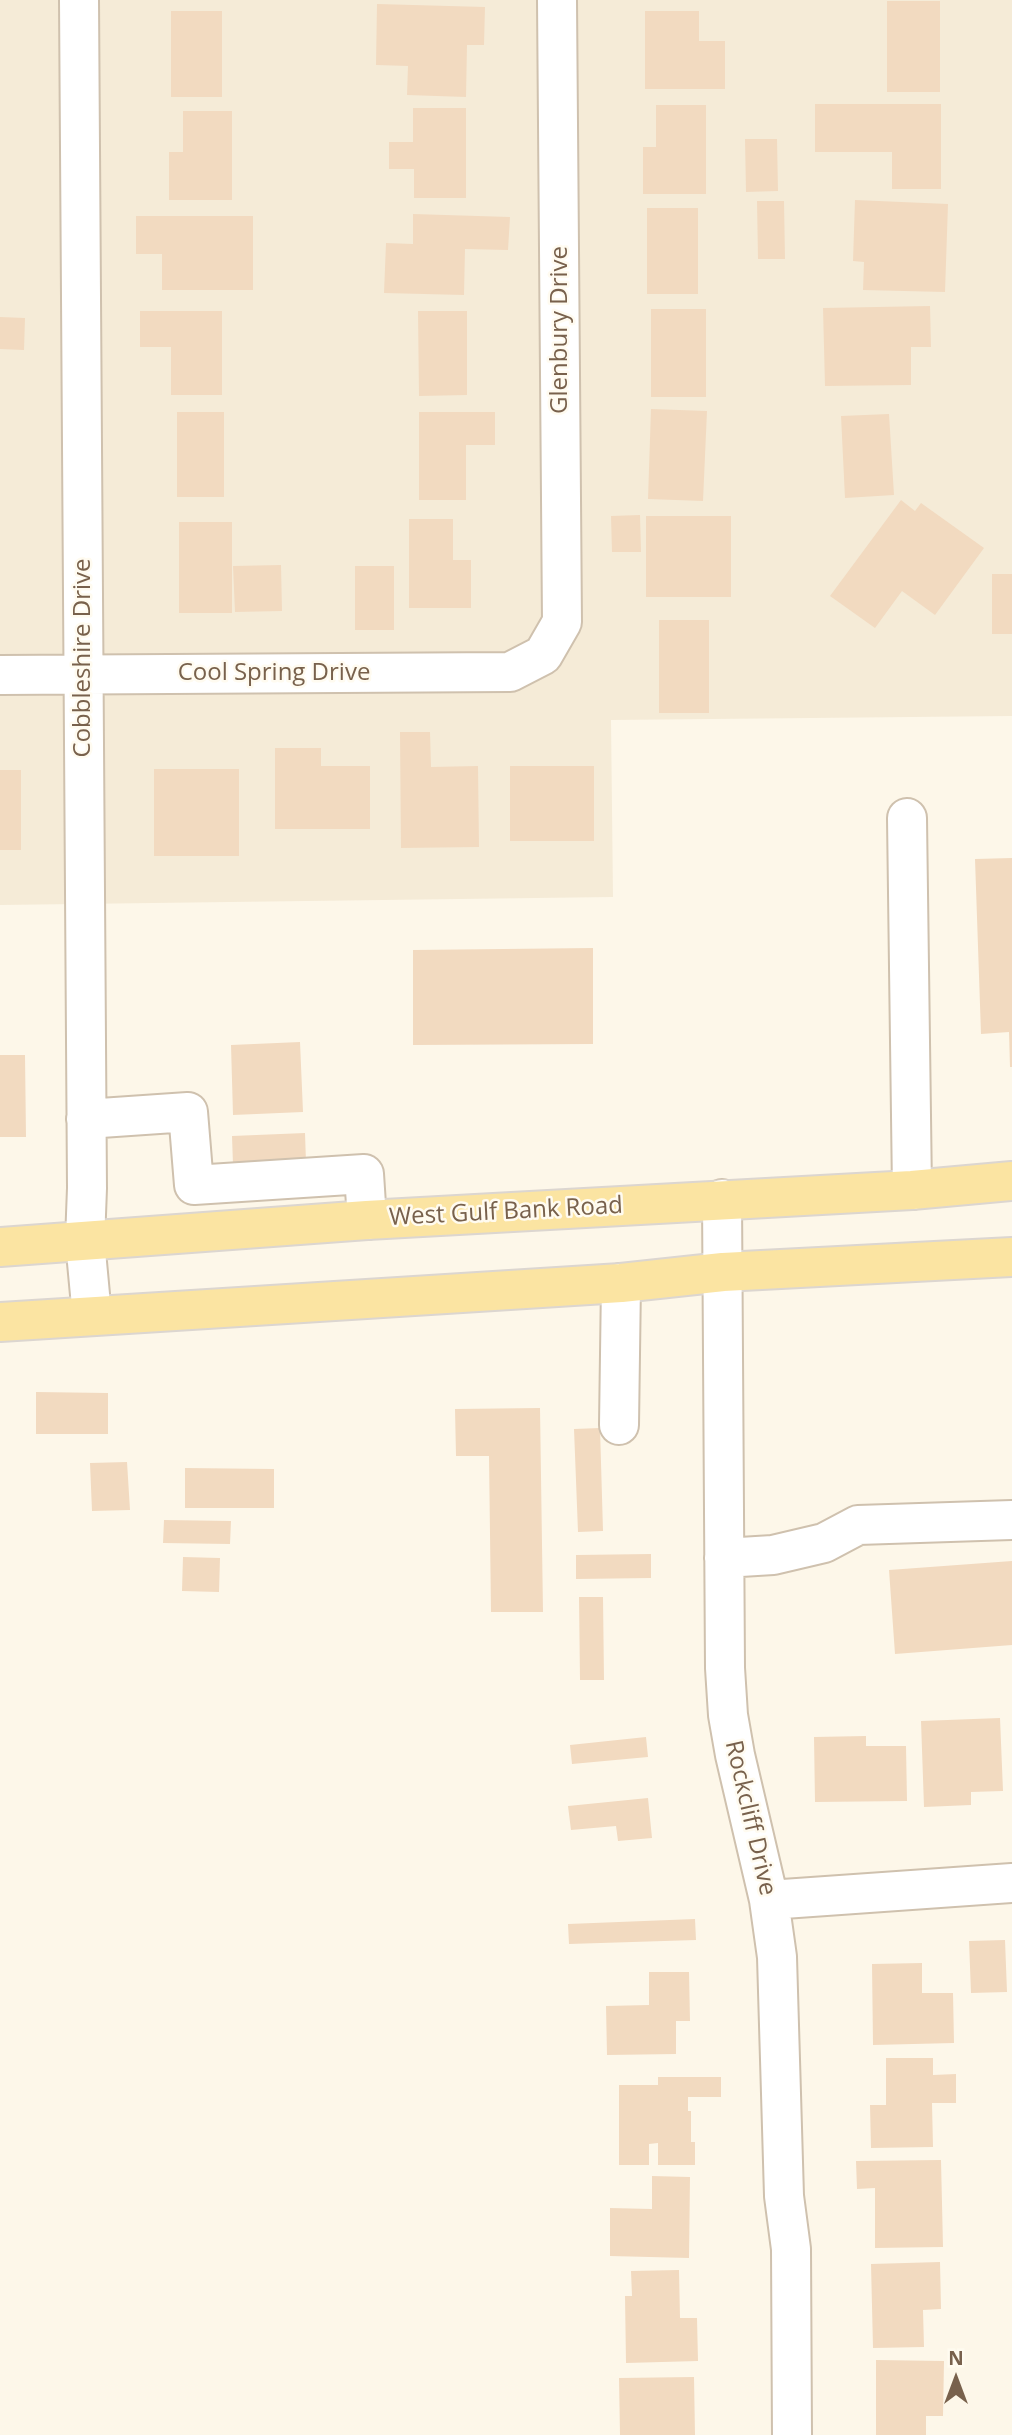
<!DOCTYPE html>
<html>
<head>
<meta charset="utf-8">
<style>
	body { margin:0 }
	#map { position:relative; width:1012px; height:2435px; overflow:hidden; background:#fdf7e9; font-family:"Open Sans",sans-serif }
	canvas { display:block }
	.north { position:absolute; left:921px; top:2344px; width:70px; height:70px; -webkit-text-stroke:5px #fffbf0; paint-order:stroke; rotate:0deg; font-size:19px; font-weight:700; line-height:28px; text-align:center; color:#78614c }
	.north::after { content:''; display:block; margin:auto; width:24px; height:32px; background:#78614c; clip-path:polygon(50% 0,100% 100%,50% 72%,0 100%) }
</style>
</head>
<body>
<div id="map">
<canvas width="1012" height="2435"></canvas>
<div class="north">N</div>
</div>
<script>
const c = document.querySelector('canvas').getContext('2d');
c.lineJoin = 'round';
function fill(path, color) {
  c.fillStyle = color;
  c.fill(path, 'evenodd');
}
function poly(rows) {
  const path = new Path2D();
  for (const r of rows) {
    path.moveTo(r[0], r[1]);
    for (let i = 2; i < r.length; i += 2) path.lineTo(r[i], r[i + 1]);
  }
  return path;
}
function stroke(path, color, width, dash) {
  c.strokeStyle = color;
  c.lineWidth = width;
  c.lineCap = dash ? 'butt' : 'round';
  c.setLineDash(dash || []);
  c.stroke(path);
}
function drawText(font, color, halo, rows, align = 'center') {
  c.font = font + ' "Open Sans",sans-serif';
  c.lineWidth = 5;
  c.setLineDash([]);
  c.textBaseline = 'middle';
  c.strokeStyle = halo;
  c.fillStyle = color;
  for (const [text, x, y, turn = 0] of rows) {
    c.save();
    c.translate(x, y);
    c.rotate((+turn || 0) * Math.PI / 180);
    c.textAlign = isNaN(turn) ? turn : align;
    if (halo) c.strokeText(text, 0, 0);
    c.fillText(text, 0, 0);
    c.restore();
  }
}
const residential = poly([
	[0,0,1012,0,1012,716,611,720,613,897,0,905]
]);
const building = poly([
	[887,1,940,1,940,92,887,92],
	[377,4,485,7,484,45,467,45,466,97,407,95,408,66,376,65],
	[171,11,222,11,222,97,171,97],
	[645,11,699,11,699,41,725,41,725,89,645,89],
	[815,104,941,104,941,189,892,189,892,152,815,152],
	[656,105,706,105,706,194,643,194,643,147,656,147],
	[413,108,466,108,466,198,414,198,414,169,389,169,389,142,413,142],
	[183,111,232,111,232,200,169,200,169,152,183,152],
	[745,139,777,139,778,191,746,192],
	[855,200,948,204,945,292,863,290,864,262,853,261],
	[757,201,784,201,785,259,758,259],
	[647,208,698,208,698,294,647,294],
	[413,214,510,217,508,250,465,249,464,295,384,293,386,243,413,244],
	[136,216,253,216,253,290,162,290,162,254,136,254],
	[930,306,931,347,911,347,911,385,825,386,823,308],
	[651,309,706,309,706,397,651,397],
	[140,311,222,311,222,395,171,395,171,347,140,347],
	[418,311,467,311,467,395,419,396],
	[0,317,25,318,24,350,0,349],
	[651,409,707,411,703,501,648,499],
	[177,412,224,412,224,497,177,497],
	[419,412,495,412,495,445,466,445,466,500,419,500],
	[889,414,894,495,845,498,841,416],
	[901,500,915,511,921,503,984,548,935,615,902,591,875,628,830,596],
	[640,515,641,552,612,552,611,516],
	[646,516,731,516,731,597,646,597],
	[409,519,453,519,453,560,471,560,471,608,409,608],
	[179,522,232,522,232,613,179,613],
	[281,565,282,611,235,612,233,566],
	[355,566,394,566,394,630,355,630],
	[992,574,1012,574,1012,634,992,634],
	[659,620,709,620,709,713,659,713],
	[400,732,430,732,431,767,478,766,479,847,401,848],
	[275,748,321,748,321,766,370,766,370,829,275,829],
	[510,766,594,766,594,841,510,841],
	[154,769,239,769,239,856,154,856],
	[0,770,21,770,21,850,0,850],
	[1012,858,1012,1067,1010,1067,1009,1032,981,1034,975,859],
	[593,948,593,1044,413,1045,413,950],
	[300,1042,303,1112,233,1115,231,1045],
	[0,1055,25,1055,26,1137,0,1137],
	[305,1133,306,1162,233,1165,232,1136],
	[36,1392,108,1393,108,1434,36,1434],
	[540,1408,543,1612,491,1612,489,1456,456,1456,455,1409],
	[600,1428,603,1531,578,1532,574,1429],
	[127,1462,130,1510,92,1511,90,1463],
	[185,1468,274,1469,274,1508,185,1508],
	[164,1520,231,1521,230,1544,163,1543],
	[651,1554,651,1578,576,1579,576,1555],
	[183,1557,220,1558,219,1592,182,1591],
	[1012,1561,1012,1645,895,1654,889,1570],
	[579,1597,603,1597,604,1680,580,1680],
	[1000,1718,1003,1791,971,1792,971,1805,924,1807,921,1721],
	[866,1736,866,1746,906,1746,907,1801,815,1802,814,1737],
	[646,1737,648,1757,572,1764,570,1745],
	[648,1798,652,1838,618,1841,616,1826,571,1830,568,1806],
	[695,1919,696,1940,569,1944,568,1924],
	[1005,1940,1007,1992,971,1993,969,1941],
	[922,1963,922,1993,953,1993,954,2043,873,2045,872,1964],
	[649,1972,689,1972,690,2021,676,2021,676,2054,607,2055,606,2006,649,2005],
	[886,2058,933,2058,933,2075,956,2074,956,2103,932,2103,933,2147,871,2148,870,2105,886,2105],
	[658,2077,721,2077,721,2097,688,2097,688,2111,691,2111,691,2142,695,2142,695,2165,658,2165,658,2143,649,2144,649,2165,619,2165,619,2085,658,2085],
	[941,2160,943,2247,875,2248,875,2188,857,2189,856,2161],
	[652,2176,690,2177,689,2258,610,2256,610,2208,652,2209],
	[940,2262,941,2309,923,2310,924,2347,873,2348,871,2264],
	[679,2270,680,2318,697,2318,698,2361,626,2363,625,2296,632,2296,631,2271],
	[876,2360,944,2361,943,2416,926,2416,926,2435,876,2435],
	[694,2377,695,2435,620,2435,619,2378]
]);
const minor = poly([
	[79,0,87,1188,85,1241,92,1316],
	[0,675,510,672,543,655,562,622,557,0],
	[907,818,912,1190],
	[86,1119,188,1112,194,1185,364,1174,367,1220],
	[722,1199,725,1668,728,1715,735,1755,769,1900,777,1957,784,2196,791,2249,792,2435],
	[619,1425,621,1283],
	[724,1558,773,1555,824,1543,858,1525,1012,1520],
	[769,1900,1012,1883]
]);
const major = poly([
	[0,1247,367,1220,912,1190,1012,1181],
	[0,1322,621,1283,723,1272,1012,1257]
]);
const streetNames = [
	["Glenbury Drive",560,330,-90],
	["Cobbleshire Drive",83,658,-90],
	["Cool Spring Drive",274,673],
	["West Gulf Bank Road",506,1212,-3],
	["Rockcliff Drive",750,1818,77]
];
fill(residential, '#f5ebd7');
fill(building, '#f2dac0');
stroke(minor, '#cfc1ae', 42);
stroke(major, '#dcd6d0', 42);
stroke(minor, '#fff', 38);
stroke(major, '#fbe4a2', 38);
drawText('24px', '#78614c', '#fffbf0', streetNames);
</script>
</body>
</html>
